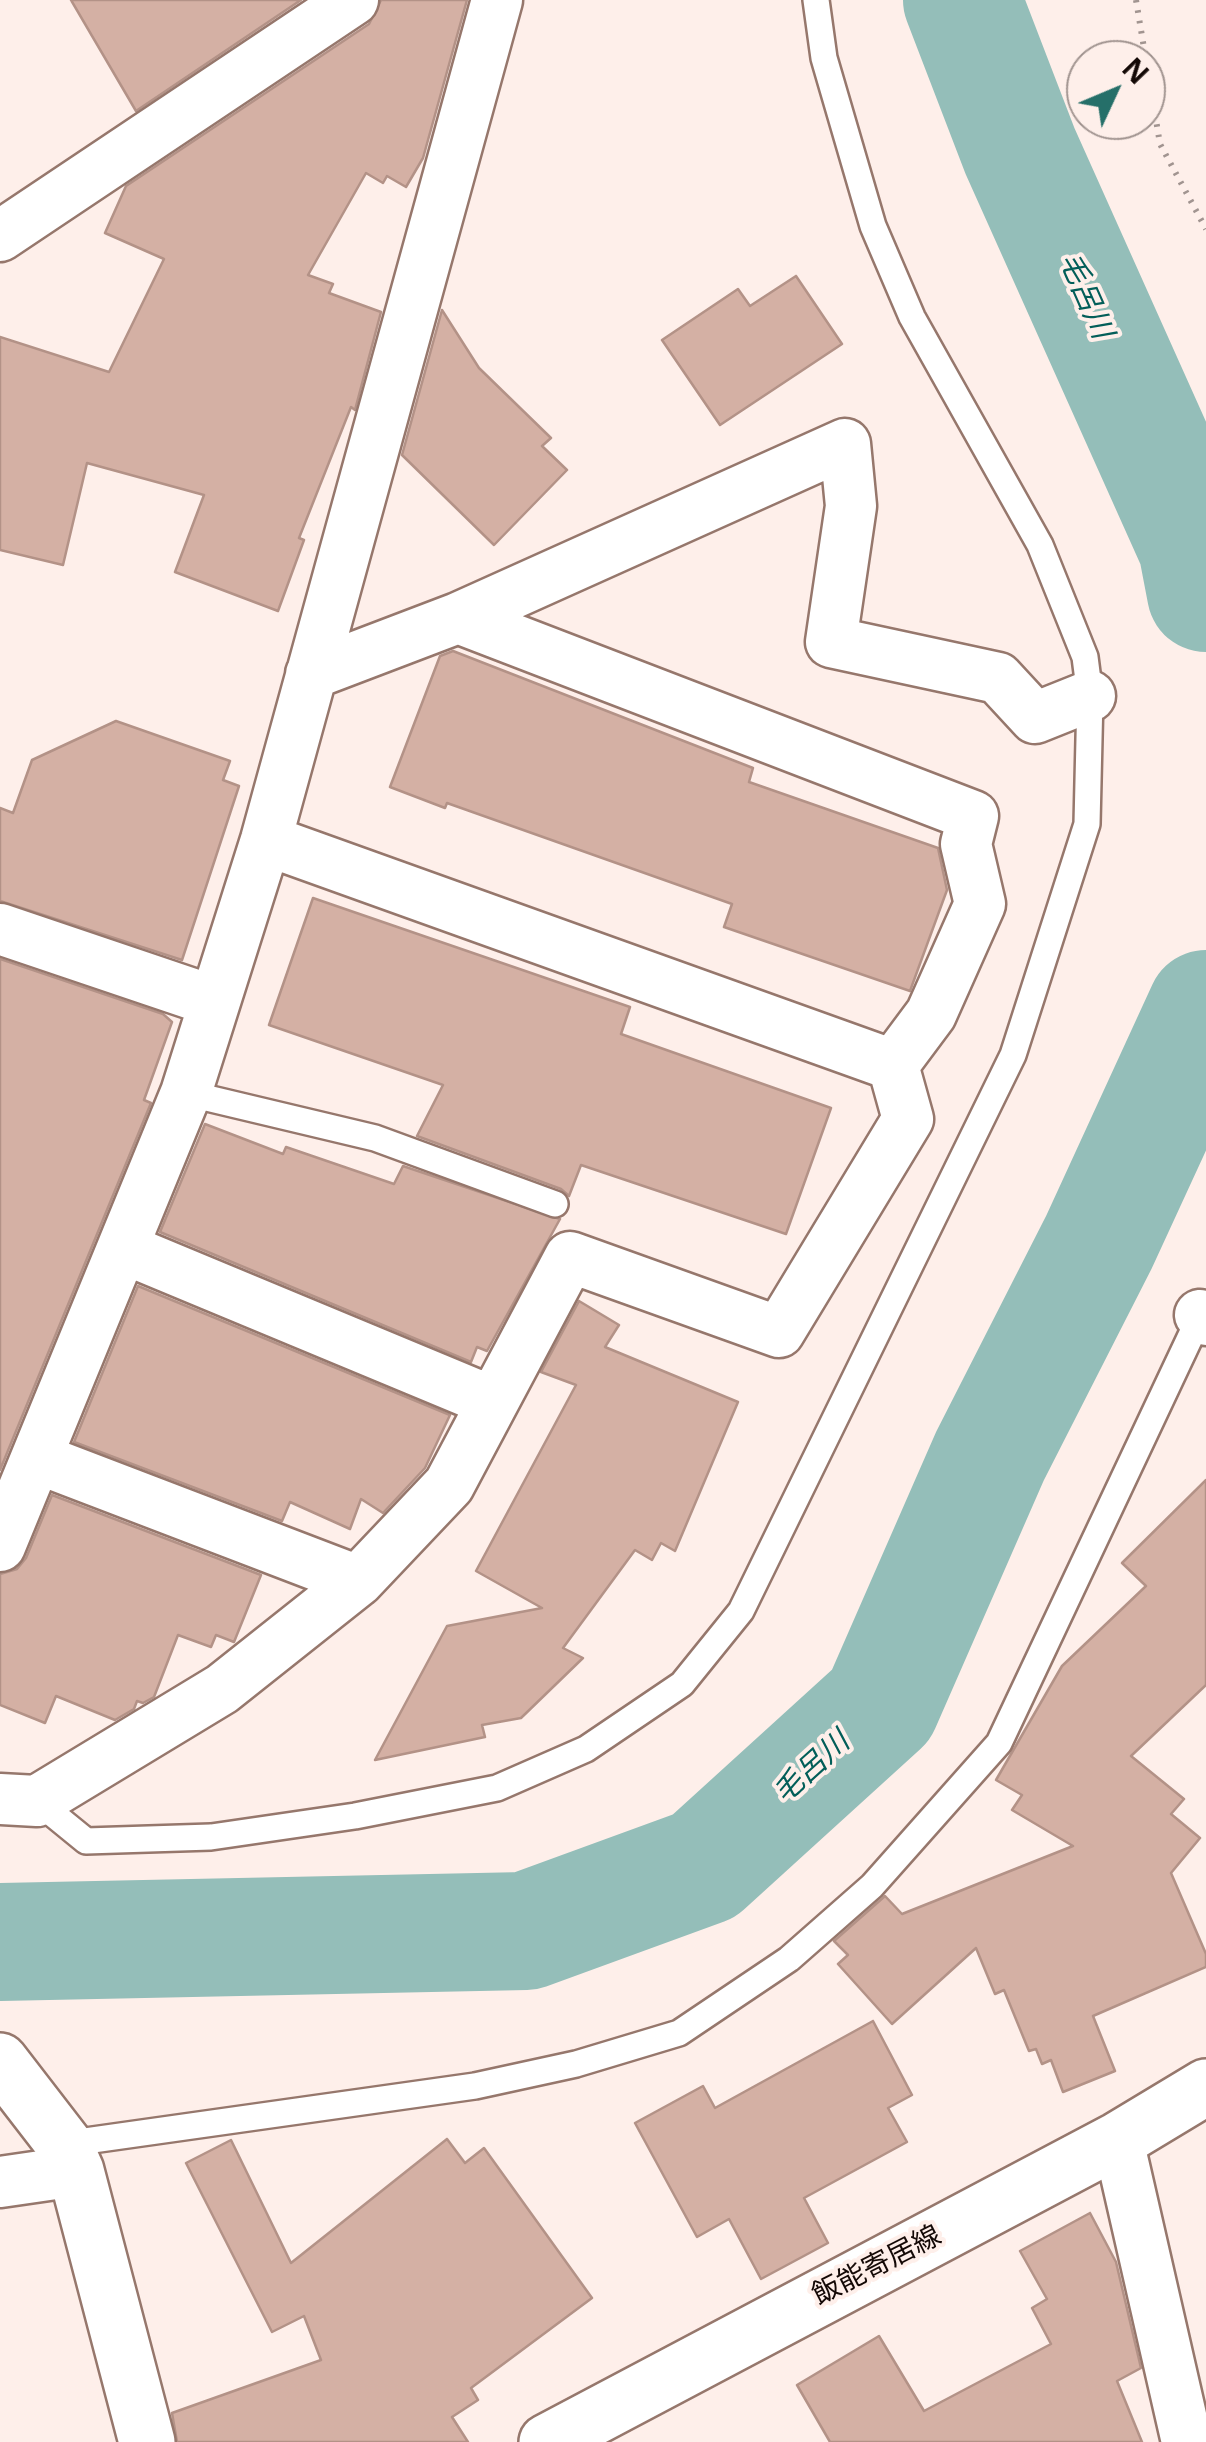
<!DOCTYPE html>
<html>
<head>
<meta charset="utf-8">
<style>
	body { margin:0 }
	#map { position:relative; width:1206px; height:2442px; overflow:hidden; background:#feefea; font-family:"Noto Sans",sans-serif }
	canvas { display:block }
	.north { position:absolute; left:1066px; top:40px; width:100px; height:100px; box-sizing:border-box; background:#feefea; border:2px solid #a0938f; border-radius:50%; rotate:46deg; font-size:28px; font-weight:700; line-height:40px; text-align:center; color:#140906 }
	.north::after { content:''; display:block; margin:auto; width:35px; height:45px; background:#256f69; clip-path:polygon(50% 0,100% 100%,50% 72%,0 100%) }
</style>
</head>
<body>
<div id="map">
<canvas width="1206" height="2442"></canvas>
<div class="north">N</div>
</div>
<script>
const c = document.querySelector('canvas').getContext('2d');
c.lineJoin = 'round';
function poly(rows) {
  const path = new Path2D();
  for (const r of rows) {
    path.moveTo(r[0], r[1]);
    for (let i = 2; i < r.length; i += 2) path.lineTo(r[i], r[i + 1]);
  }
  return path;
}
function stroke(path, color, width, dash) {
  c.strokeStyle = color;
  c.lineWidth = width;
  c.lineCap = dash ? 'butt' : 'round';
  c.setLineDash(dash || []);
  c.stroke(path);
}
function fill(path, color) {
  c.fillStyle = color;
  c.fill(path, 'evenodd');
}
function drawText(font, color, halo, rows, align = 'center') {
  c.font = font + ' "Noto Sans","Noto Sans JP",sans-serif';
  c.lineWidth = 8;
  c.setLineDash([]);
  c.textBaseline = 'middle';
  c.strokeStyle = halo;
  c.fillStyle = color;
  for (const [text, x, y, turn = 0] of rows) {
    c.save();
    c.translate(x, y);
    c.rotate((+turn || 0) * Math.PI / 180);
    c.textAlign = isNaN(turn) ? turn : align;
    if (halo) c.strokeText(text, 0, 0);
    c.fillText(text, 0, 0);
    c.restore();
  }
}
const river = poly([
	[962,0,1020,151,1197,546,1206,593],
	[0,1942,526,1931,704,1866,881,1705,990,1456,1099,1242,1206,1009]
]);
const building = poly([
	[71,0,301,0,136,111,71,0],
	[381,0,467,0,423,158,406,187,387,176,383,183,366,173,308,275,333,284,329,293,381,312,355,410,351,407,299,538,304,540,278,611,175,572,204,495,87,463,63,565,0,550,0,337,109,372,164,259,105,233,126,186,369,24,381,0],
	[796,276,842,344,720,425,662,340,738,289,750,306,796,276],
	[442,310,479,368,551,438,542,446,567,470,494,545,402,455,442,310],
	[453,651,753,768,749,782,938,848,947,890,910,991,724,927,732,904,447,803,445,808,390,787,440,656,453,651],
	[116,721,230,761,223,780,239,786,182,960,0,901,0,808,13,813,32,760,116,721],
	[313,898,630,1007,621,1034,831,1108,786,1234,581,1165,569,1196,561,1189,417,1136,443,1085,269,1025,313,898],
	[0,959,163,1014,172,1022,144,1100,151,1103,0,1470,0,959],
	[205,1124,283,1154,286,1147,394,1184,403,1166,560,1219,487,1351,477,1347,471,1362,160,1232,205,1124],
	[138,1286,450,1415,425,1468,383,1513,361,1499,350,1529,290,1502,282,1521,74,1442,138,1286],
	[579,1301,619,1325,605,1347,738,1402,675,1551,661,1543,652,1560,635,1550,563,1648,583,1658,521,1718,482,1725,485,1737,375,1760,447,1626,542,1608,476,1571,576,1385,541,1372,579,1301],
	[1206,1480,1206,1685,1131,1756,1184,1799,1171,1814,1200,1838,1171,1873,1206,1954,1206,1967,1093,2016,1115,2071,1063,2092,1051,2060,1042,2064,1036,2049,1029,2051,1004,1990,995,1994,976,1948,892,2024,838,1964,848,1955,834,1941,885,1896,902,1914,1073,1846,1012,1810,1022,1795,996,1780,1062,1666,1146,1586,1122,1563,1206,1480],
	[52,1495,261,1575,234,1642,216,1635,211,1647,178,1635,154,1697,143,1703,137,1701,134,1709,115,1720,56,1696,45,1723,0,1705,0,1574,17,1569,26,1558,52,1495],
	[873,2021,912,2095,888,2108,907,2142,804,2198,828,2243,761,2279,729,2219,697,2237,635,2123,703,2086,715,2108,873,2021],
	[447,2139,465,2163,484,2148,592,2298,471,2388,478,2400,452,2417,468,2442,177,2442,172,2413,321,2360,304,2316,272,2332,186,2163,231,2140,291,2263,447,2139],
	[1090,2213,1116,2262,1141,2368,1117,2381,1142,2442,830,2442,797,2385,879,2336,924,2411,1051,2344,1032,2308,1047,2299,1020,2251,1090,2213]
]);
const path = poly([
	[1136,0,1160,144,1206,229]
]);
const service = poly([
	[186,1093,375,1138,555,1204],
	[37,1801,86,1841,211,1837,355,1816,497,1788,586,1749,682,1684,741,1611,1013,1055,1087,824,1090,696,1085,657,1040,545,912,317,873,226,824,58,816,0],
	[64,2144,475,2086,576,2064,679,2033,789,1959,872,1886,999,1743,1204,1308]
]);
const minor = poly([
	[0,236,353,0],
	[311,674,458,618],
	[266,840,893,1065],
	[0,929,213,1001],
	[125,1249,493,1402],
	[1200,1315,1206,1320],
	[39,1459,358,1581],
	[0,1546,186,1093,266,840,497,0],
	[0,1799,37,1801,222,1689,358,1581,449,1485,570,1257,779,1332,908,1119,893,1065,931,1014,980,904,966,844,973,816,458,618,845,444,851,506,831,642,998,678,1035,718,1090,696],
	[1118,2140,1187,2442],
	[0,2182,76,2171]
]);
const tertiary = poly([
	[0,2061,64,2144,76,2171,147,2442]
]);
const primary = poly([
	[547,2442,1118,2140,1206,2087]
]);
const streetNames = [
	["飯能寄居線",877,2266,-27]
];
const waterNames = [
	["毛呂川",1085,296,66],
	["毛呂川",812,1768,-42]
];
stroke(river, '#94beb9', 118);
fill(building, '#d4b0a4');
stroke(building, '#b39287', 2.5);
stroke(service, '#96776c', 30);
stroke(minor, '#96776c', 55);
stroke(tertiary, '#96776c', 60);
stroke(primary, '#96776c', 60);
stroke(path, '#a19490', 6, [2.5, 8]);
stroke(service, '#fff', 25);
stroke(minor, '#fff', 50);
stroke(tertiary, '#fff', 55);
stroke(primary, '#fff', 55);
drawText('28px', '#140906', '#feefea', streetNames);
drawText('italic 30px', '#035e59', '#feefea', waterNames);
</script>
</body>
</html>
